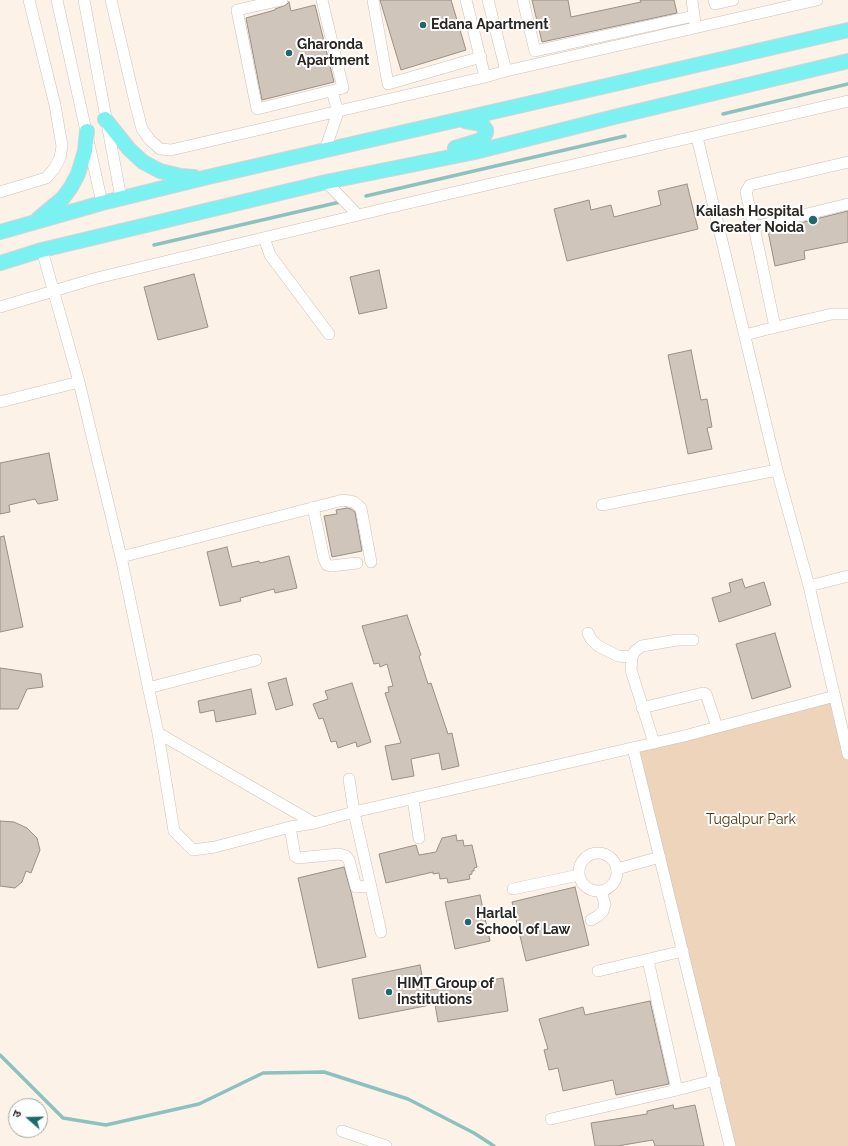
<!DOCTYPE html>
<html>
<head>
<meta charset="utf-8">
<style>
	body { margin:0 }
	#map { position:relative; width:848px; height:1146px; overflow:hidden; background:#fcf2e7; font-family:Raleway,"Noto Sans Devanagari",sans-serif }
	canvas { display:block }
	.north { position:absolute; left:8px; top:1098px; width:40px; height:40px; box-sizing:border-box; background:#fff; border:1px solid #a9a8a6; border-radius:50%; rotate:290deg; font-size:11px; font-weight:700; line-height:16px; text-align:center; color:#292521 }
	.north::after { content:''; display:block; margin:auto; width:14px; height:18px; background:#1d6a69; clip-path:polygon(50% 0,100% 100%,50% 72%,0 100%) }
</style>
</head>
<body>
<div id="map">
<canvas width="848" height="1146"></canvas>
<div class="north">उ</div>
</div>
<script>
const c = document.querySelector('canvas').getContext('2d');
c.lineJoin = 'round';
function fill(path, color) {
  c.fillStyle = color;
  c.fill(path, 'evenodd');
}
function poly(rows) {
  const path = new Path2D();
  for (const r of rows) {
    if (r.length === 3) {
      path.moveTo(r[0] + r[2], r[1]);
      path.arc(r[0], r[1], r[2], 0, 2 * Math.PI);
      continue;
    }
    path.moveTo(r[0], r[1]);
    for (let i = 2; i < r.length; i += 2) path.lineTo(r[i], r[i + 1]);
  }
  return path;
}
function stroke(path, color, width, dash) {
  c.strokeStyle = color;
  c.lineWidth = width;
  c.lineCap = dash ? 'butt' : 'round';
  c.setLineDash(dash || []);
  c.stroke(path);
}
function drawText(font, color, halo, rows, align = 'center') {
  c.font = font + ' Raleway,sans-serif';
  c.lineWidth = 4;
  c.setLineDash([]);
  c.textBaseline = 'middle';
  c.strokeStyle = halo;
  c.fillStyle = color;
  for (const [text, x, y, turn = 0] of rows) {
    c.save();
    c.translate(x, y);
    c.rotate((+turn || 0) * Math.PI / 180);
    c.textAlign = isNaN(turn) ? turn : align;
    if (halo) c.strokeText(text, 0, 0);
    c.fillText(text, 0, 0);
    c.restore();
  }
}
const green = poly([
	[835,696,848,754,848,1146,730,1146,633,748]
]);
const stream = poly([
	[723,114,848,84],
	[366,196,625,136],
	[154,245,340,202],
	[0,1055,63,1118,106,1125,199,1104,263,1073,324,1072,408,1099,474,1133,494,1146]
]);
const building = poly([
	[380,0,451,0,466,50,401,70,380,0],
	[532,0,568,0,571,17,641,2,640,0,674,0,677,13,542,42,532,0],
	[289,2,291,11,315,5,334,82,262,100,246,18,275,10,275,9,286,5,289,2],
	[687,184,698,229,567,261,554,209,589,200,591,210,611,205,614,217,661,205,658,191,687,184],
	[848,211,848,242,804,251,805,259,775,266,768,231,848,211],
	[379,270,387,308,359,314,350,277,379,270],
	[194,274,208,327,158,340,144,287,194,274],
	[691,350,701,400,707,399,712,427,707,428,712,449,688,454,668,355,691,350],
	[49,453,58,500,38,504,35,499,9,505,10,512,0,514,0,463,49,453],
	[347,508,351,509,355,512,362,551,332,557,324,516,337,514,336,510,347,508],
	[4,536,23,627,0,632,0,537,4,536],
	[227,547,232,567,259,561,260,563,289,556,297,588,275,593,274,589,240,598,241,601,220,606,207,552,227,547],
	[742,579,745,588,764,582,771,605,719,622,712,598,731,592,729,583,742,579],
	[407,615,421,655,419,656,428,684,431,683,448,734,452,733,459,766,442,770,439,753,411,759,414,776,392,780,385,746,401,743,385,693,389,692,388,687,393,686,387,664,380,667,379,663,374,664,362,626,407,615],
	[775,633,791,687,752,699,736,644,775,633],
	[0,668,41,674,43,687,27,689,18,709,0,709,0,668],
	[286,678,293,705,276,710,268,683,286,678],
	[352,683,371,742,357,747,356,742,338,748,336,741,331,742,323,718,319,719,313,704,328,699,325,691,352,683],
	[251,689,256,714,216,722,214,710,200,713,198,701,251,689],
	[0,821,14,822,27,828,37,838,40,850,31,873,26,871,22,882,15,888,0,886,0,821],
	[456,835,457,841,463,840,464,846,472,845,477,867,474,868,474,871,472,871,472,874,469,875,470,879,448,883,447,878,440,879,439,873,433,874,433,872,386,883,379,854,416,845,419,855,436,852,442,838,456,835],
	[344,867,351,892,366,957,318,968,298,878,344,867],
	[575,887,589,945,526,961,512,902,575,887],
	[480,895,490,941,455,949,445,902,480,895],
	[420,965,425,991,503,978,508,1011,438,1022,435,1004,359,1019,352,979,420,965],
	[650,1001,669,1084,616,1095,613,1080,563,1091,558,1068,549,1070,544,1050,548,1049,539,1019,583,1007,585,1015,650,1001],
	[673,1105,674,1109,695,1105,704,1146,655,1146,653,1140,617,1146,595,1146,591,1123,647,1114,647,1111,673,1105]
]);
const minor = poly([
	[57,0,102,203],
	[84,0,121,198],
	[111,0,135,102,142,129,150,140,160,149,171,150,485,77,506,71,817,0],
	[282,0,237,10,257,109,343,88,322,0],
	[373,0,388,84,481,57],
	[466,0,485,77],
	[488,0,506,71],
	[523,0,535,51,694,16],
	[692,0,695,23],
	[714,0,715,4,733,0],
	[697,137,777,470,809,586,848,754],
	[325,150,338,112,332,91],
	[326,182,358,215],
	[0,192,46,178,54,169,60,158,62,146,55,105,29,0],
	[754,227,746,192,750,185,848,162],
	[264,238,270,255,329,334],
	[42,250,79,382,121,557,158,733,174,831,193,850,215,847,290,827,314,823,354,812,684,736,835,696],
	[0,307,97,278,400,205,848,101],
	[775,327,754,227,848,204],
	[745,335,764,330,832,314,848,314],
	[0,402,79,382],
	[602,505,777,470],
	[313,507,324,559,327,565,331,566,357,563],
	[121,557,343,500,354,502,361,508,371,562],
	[809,586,848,576],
	[588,633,591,639,598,646,618,656,632,657],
	[148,688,256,660],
	[642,708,703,693,706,694,717,727],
	[158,733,314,823],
	[654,743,631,670,632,657,635,651,642,646,677,640,693,640],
	[633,748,730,1146],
	[349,779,354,812,381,932],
	[413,799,419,838],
	[290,827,295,856,298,858,339,854,346,856,349,860,356,887,371,886],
	[598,872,19],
	[617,869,660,857],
	[513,889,579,875],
	[591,920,598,916,603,911,605,904,601,891],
	[648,960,677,1090],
	[598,971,683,951],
	[551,1119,677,1090,715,1080],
	[342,1131,386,1146]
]);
const major = poly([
	[105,119,129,149,143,162,160,171,181,176,194,177],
	[455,148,481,140,486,133,486,130,482,124,465,121],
	[38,219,63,198,71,187,78,174,85,151,87,131],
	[0,232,102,203,208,177,610,85,848,30],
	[0,263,42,250,326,182,475,152,618,116,848,61]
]);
const markers = [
	[423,25,4,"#1d6a69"],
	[289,53,4,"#1d6a69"],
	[813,220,5,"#1d6a69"],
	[468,922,4,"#1d6a69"],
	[389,992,4,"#1d6a69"]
];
const poiNames = [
	["Edana Apartment",431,25],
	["Gharonda",297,45],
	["Apartment",297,61],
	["Kailash Hospital",804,212,"right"],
	["Greater Noida",804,228,"right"],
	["Harlal",476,914],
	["School of Law",476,930],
	["HIMT Group of",397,984],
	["Institutions",397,1000]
];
const parkNames = [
	["Tugalpur Park",751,820]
];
fill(green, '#edd4ba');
stroke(stream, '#8bc2c1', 3.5);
fill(building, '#cfc5bb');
stroke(building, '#998f86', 1);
stroke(minor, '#cbc1b7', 12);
stroke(major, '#d4d3d3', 16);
stroke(minor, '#fff', 11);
stroke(major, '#7cf1f1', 14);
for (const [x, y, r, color] of markers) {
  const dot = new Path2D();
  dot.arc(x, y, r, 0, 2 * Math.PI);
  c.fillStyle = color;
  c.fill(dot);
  stroke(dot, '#fff', 1.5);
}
drawText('bold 14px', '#292521', '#fff', poiNames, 'left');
drawText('14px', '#503107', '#fff', parkNames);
</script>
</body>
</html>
